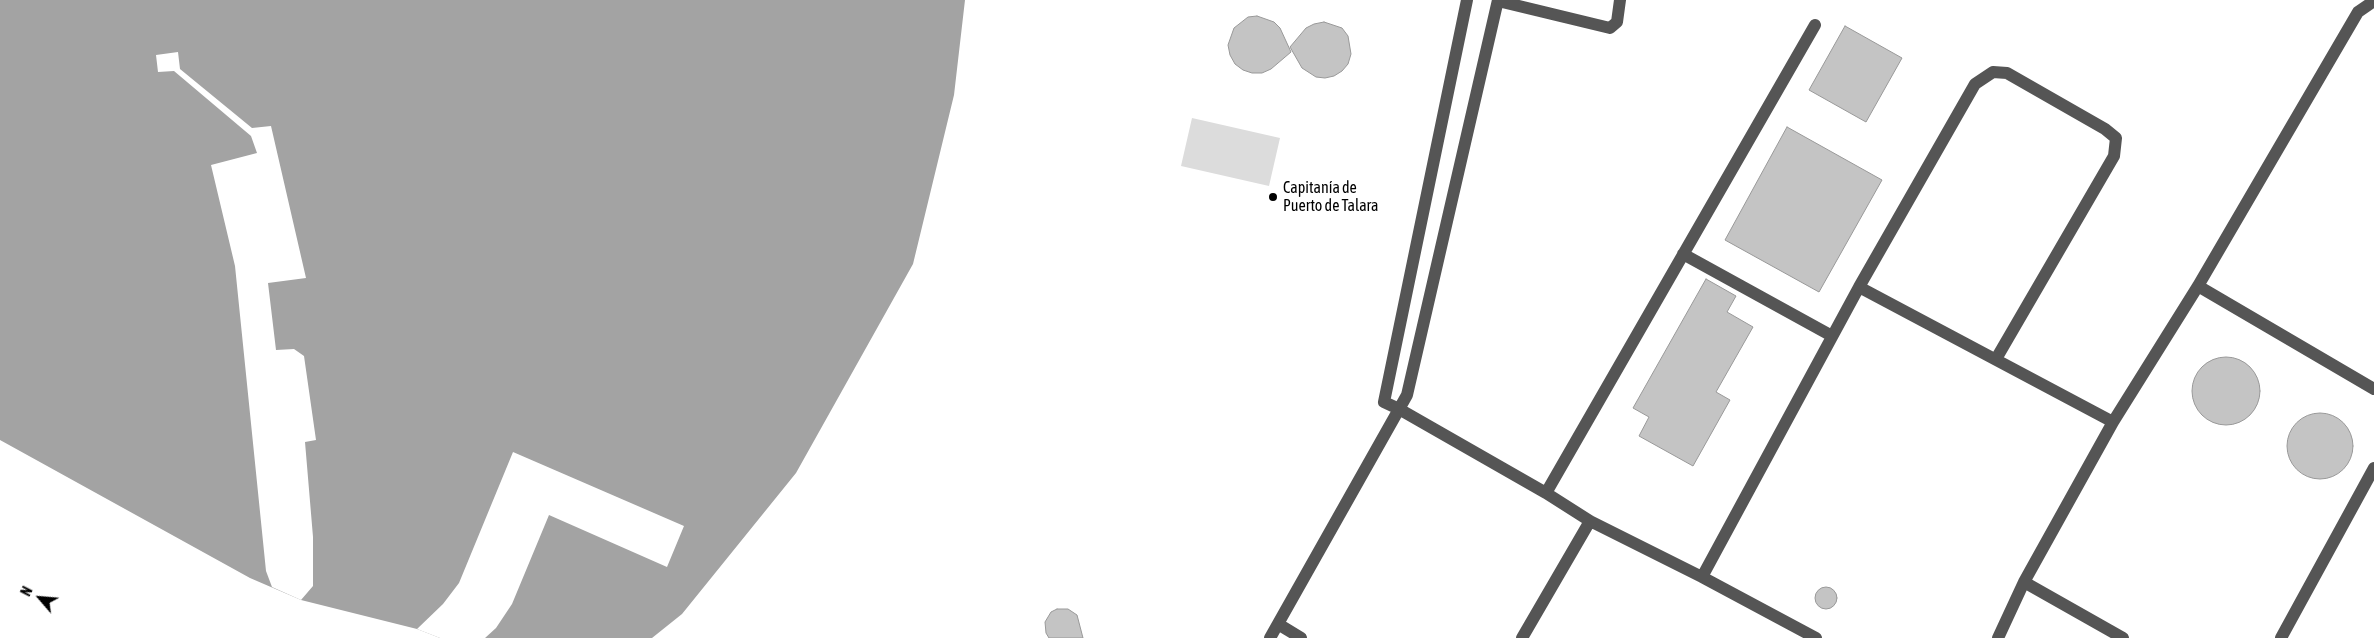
<!DOCTYPE html>
<html>
<head>
<meta charset="utf-8">
<style>
	body { margin:0 }
	#map { position:relative; width:2374px; height:638px; overflow:hidden; background:#fff; font-family:"Asap Condensed",sans-serif }
	canvas { display:block }
	.north { position:absolute; left:15px; top:573px; width:50px; height:50px; -webkit-text-stroke:4px #fff; paint-order:stroke; rotate:297deg; font-size:14px; font-weight:700; line-height:20px; text-align:center; color:#000 }
	.north::after { content:''; display:block; margin:auto; width:18px; height:22px; background:#000; clip-path:polygon(50% 0,100% 100%,50% 72%,0 100%) }
</style>
</head>
<body>
<div id="map">
<canvas width="2374" height="638"></canvas>
<div class="north">N</div>
</div>
<script>
const c = document.querySelector('canvas').getContext('2d');
c.lineJoin = 'round';
function fill(path, color) {
  c.fillStyle = color;
  c.fill(path, 'evenodd');
}
function poly(rows) {
  const path = new Path2D();
  for (const r of rows) {
    if (r.length === 3) {
      path.moveTo(r[0] + r[2], r[1]);
      path.arc(r[0], r[1], r[2], 0, 2 * Math.PI);
      continue;
    }
    path.moveTo(r[0], r[1]);
    for (let i = 2; i < r.length; i += 2) path.lineTo(r[i], r[i + 1]);
  }
  return path;
}
function stroke(path, color, width, dash) {
  c.strokeStyle = color;
  c.lineWidth = width;
  c.lineCap = dash ? 'butt' : 'round';
  c.setLineDash(dash || []);
  c.stroke(path);
}
function drawText(font, color, halo, rows, align = 'center') {
  c.font = font + ' "Asap Condensed",sans-serif';
  c.lineWidth = 4.5;
  c.setLineDash([]);
  c.textBaseline = 'middle';
  c.strokeStyle = halo;
  c.fillStyle = color;
  for (const [text, x, y, turn = 0] of rows) {
    c.save();
    c.translate(x, y);
    c.rotate((+turn || 0) * Math.PI / 180);
    c.textAlign = isNaN(turn) ? turn : align;
    if (halo) c.strokeText(text, 0, 0);
    c.fillText(text, 0, 0);
    c.restore();
  }
}
const green = poly([
	[1192,118,1280,138,1269,186,1181,166]
]);
const water = poly([
	[0,0,965,0,954,95,913,264,796,473,682,614,652,638,440,638,417,629,301,600,250,578,0,440]
]);
const pier = poly([
	[178,52,180,69,252,128,271,126,306,278,268,283,276,350,294,349,304,356,316,440,305,442,313,537,313,586,301,600,272,587,266,571,235,266,211,165,257,153,251,136,174,71,158,72,156,55],
	[513,452,684,526,667,567,549,515,512,604,496,628,485,638,440,638,417,629,443,604,459,583]
]);
const building = poly([
	[1257,16,1274,22,1280,28,1291,52,1271,69,1262,73,1252,73,1243,70,1235,64,1230,55,1228,45,1234,28,1248,17,1257,16],
	[1324,22,1342,28,1348,36,1351,54,1348,64,1342,71,1334,76,1325,78,1316,77,1302,68,1290,47,1306,28,1314,24,1324,22],
	[1845,26,1902,58,1866,122,1809,90,1845,26],
	[1787,127,1882,180,1819,292,1725,240,1787,127],
	[1706,279,1736,296,1727,312,1753,327,1716,392,1730,400,1693,466,1639,436,1649,417,1633,408,1706,279],
	[2226,391,34],
	[2320,446,33],
	[1826,598,11],
	[1057,609,1068,609,1077,615,1083,638,1049,638,1046,633,1045,622,1051,612,1057,609]
]);
const minor = poly([
	[1467,0,1384,402,1399,409,1546,493,1590,521,1702,577,1816,638],
	[1498,1,1610,28,1617,22,1620,0],
	[1683,254,1832,336],
	[2198,286,2374,389],
	[1859,287,2113,422],
	[1546,493,1815,25],
	[1702,577,1859,287,1975,84,1993,72,2007,73,2105,129,2116,138,2114,156,1996,359],
	[2024,582,2123,638],
	[1278,624,1301,638],
	[1270,638,1407,395,1498,0],
	[1522,638,1590,521],
	[1998,638,2024,582,2113,422,2198,286,2358,12,2374,1],
	[2281,638,2374,468]
]);
const markers = [
	[1273,197,5,"#000"]
];
const poiNames = [
	["Capitanía de",1283,188],
	["Puerto de Talara",1283,206]
];
fill(green, '#dcdcdc');
fill(water, '#a3a3a3');
fill(pier, '#fff');
fill(building, '#c4c4c4');
stroke(building, '#999', 1);
stroke(minor, '#555', 12);
for (const [x, y, r, color] of markers) {
  const dot = new Path2D();
  dot.arc(x, y, r, 0, 2 * Math.PI);
  c.fillStyle = color;
  c.fill(dot);
  stroke(dot, '#fff', 2);
}
drawText('16px', '#000', '#fff', poiNames, 'left');
</script>
</body>
</html>
